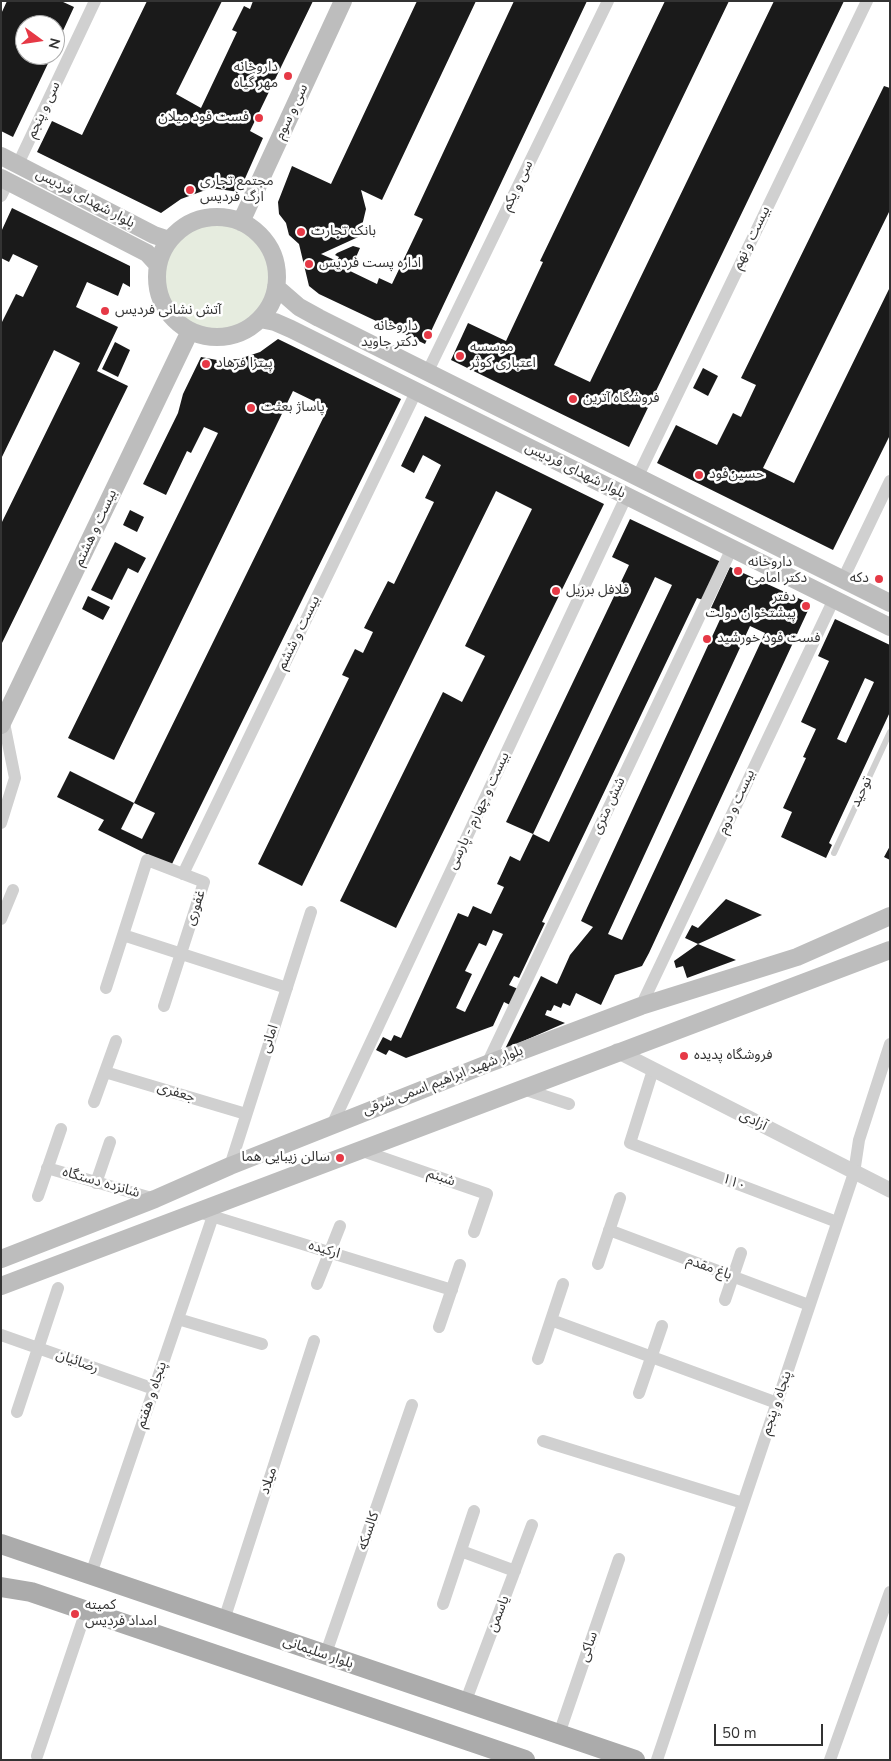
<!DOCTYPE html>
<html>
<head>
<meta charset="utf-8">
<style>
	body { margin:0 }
	#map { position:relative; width:891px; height:1761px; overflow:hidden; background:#fff; font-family:"Nunito Sans",sans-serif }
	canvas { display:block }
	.frame { position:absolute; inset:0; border:2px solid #333; pointer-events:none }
	.north { position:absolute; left:15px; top:15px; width:50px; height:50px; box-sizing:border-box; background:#fff; border:1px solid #adadad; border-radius:50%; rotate:104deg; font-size:14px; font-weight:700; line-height:20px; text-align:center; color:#333 }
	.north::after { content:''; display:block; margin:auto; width:18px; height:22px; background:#e63946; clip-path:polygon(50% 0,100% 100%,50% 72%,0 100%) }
	.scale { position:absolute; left:714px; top:1724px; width:109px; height:22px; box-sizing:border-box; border:2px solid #333; border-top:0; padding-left:6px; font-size:15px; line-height:18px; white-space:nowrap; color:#333; -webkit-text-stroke:4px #fff; paint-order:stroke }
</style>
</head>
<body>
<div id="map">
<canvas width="891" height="1761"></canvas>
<div class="frame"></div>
<div class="north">N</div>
<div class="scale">50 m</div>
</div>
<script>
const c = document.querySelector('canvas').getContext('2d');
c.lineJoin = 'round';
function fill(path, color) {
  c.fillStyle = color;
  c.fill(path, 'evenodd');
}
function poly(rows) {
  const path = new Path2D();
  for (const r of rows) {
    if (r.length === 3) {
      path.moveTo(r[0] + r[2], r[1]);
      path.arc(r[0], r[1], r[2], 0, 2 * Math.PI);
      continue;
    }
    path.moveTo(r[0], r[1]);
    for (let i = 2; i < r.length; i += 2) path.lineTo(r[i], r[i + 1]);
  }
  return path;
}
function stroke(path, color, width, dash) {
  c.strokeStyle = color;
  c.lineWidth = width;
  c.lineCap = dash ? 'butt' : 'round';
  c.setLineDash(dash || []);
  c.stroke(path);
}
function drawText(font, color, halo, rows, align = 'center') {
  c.font = font + ' "Nunito Sans","Noto Sans Arabic",sans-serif';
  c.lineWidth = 5;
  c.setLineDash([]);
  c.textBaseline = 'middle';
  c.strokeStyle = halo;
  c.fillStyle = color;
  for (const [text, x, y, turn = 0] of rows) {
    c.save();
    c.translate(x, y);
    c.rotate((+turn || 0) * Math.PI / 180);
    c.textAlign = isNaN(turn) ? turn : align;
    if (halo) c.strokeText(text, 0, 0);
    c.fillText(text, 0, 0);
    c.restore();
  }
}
const green = poly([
	[217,277,53]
]);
const building = poly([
	[7,1,61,1,74,7,55,48,55,25,25,25,25,55,52,55,13,137,1,131,1,14],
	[147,1,222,1,176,94,201,108,237,32,232,30,244,6,250,9,253,1,313,1,250,131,263,138,239,192,211,188,181,199,161,213,37,152,52,121,82,135],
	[417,1,476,1,382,200,361,190,366,209,361,230,367,233,321,254,337,261,339,257,335,255,337,253,353,246,360,248,350,271,377,284,379,278,392,284,423,219,414,215,514,1,587,1,425,344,319,294,309,286,299,244,289,235,286,223,279,214,278,202,292,166,331,184],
	[665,1,729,1,554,365,590,382,774,1,844,1,629,447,451,360,468,323,506,341,543,262,540,261],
	[884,86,890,88,890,210,763,468,794,483,890,287,890,435,833,550,657,463,676,425,717,445,733,413,741,417,756,385,741,378],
	[12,208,130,266,130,287,123,283,118,296,87,282,76,307,118,327,97,371,128,386,1,645,1,524,80,363,54,350,1,459,1,324,16,294,23,297,38,266,13,254,9,262,1,258,1,232],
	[278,339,401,399,171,866,98,830,104,820,57,797,70,771,134,803,328,408,293,391,114,760,68,738,218,433,204,427,191,453,187,451,166,495,143,484,178,413,183,394,201,357,217,360,239,359,260,352],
	[134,803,155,813,142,839,121,829],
	[115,342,130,350,118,377,102,369],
	[703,368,718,376,708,396,693,388],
	[425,416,604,504,396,928,340,901,443,692,462,702,485,656,465,646,532,509,496,491,302,886,258,864,349,678,342,675,355,649,363,653,373,632,364,628,388,581,394,584,434,502,425,498,441,465,423,455,414,473,401,466],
	[130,510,144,517,137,532,123,525],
	[630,519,721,562,703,600,697,598,542,922,545,923,519,978,514,976,509,985,518,989,510,1005,504,1002,493,1026,406,1058,389,1050,386,1055,376,1050,383,1037,391,1041,394,1035,401,1038,458,913,468,917,473,906,491,914,504,887,497,884,510,856,520,861,533,834,506,822,629,565,612,557],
	[655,577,672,585,549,842,533,834],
	[493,930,503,934,465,1012,456,1008,472,974,465,971,479,943,486,946],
	[115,542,146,558,138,573,128,568,112,600,91,590],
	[730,567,811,604,649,953,642,966,615,975,601,1005,576,993,570,1006,563,1003,561,1008,554,1005,551,1011,547,1010,545,1015,565,1023,505,1049,541,976,557,984,570,955,593,927,581,921,723,613,711,608],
	[750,626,765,633,622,940,608,934],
	[88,596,110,607,103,620,82,609],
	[835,619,890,645,890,712,829,843,832,845,826,858,781,837,792,812,783,808,806,758,803,757,816,729,801,722,829,661,818,656],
	[865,678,874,682,846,743,837,739],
	[890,846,890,860,884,857],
	[726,899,762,915,698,944,685,938,692,925,698,928],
	[698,944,736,960,687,978,683,966,676,968,674,961]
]);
const service = poly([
	[834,853,890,732]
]);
const minor = poly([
	[18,164,95,1],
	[1,196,8,182],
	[428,371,608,1],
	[638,476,867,1],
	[843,579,890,481],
	[1,823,15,778,4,723],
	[183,874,416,392],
	[1,919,13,890],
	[123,935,287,988],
	[106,988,147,860,204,882,164,1006],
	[641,1006,834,599],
	[487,1064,732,548],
	[653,1070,630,1143,837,1222],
	[105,1072,246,1114],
	[520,1088,569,1104],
	[94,1102,116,1041],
	[332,1125,626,497],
	[357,1149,487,1194,474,1232],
	[230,1166,311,912],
	[47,1168,155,1199],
	[96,1183,110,1142],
	[38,1196,61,1129],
	[205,1214,452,1290],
	[609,1230,809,1305],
	[598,1264,620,1198],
	[317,1284,340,1226],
	[725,1300,741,1253],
	[178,1319,262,1344],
	[551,1320,777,1403],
	[439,1327,460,1265],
	[1,1335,154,1389],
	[538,1359,563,1284],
	[639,1393,662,1326],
	[17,1412,58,1288],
	[543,1441,743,1503],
	[461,1551,515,1571],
	[91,1574,213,1216],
	[443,1604,474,1511],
	[224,1620,314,1341],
	[325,1656,412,1405],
	[465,1703,532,1525],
	[559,1734,619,1559],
	[37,1756,86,1611],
	[657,1760,854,1173,859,1140,890,1044],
	[830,1760,890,1592]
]);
const tertiary = poly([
	[617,1051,890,1190]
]);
const secondary = poly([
	[1,156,154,235,169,240],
	[1,178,147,253,158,265],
	[217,277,60],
	[241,222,343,1],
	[276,287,299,307,319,318,890,603],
	[260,319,275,322,291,329,890,627],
	[1,725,190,331],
	[1,1259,155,1199,230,1166,487,1064,641,1006,797,957,890,916],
	[1,1286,890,950]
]);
const primary = poly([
	[1,1544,635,1760],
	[1,1587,31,1592,525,1760]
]);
const markers = [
	[288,76,5,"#e63946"],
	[259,118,5,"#e63946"],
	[190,190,5,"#e63946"],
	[301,232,5,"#e63946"],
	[309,264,5,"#e63946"],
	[105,311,5,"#e63946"],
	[428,335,5,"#e63946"],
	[460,356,5,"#e63946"],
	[206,364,5,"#e63946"],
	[573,399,5,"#e63946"],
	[251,408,5,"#e63946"],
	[699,475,5,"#e63946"],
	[738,571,5,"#e63946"],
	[879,579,5,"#e63946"],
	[556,591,5,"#e63946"],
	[806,606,5,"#e63946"],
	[707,639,5,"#e63946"],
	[684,1056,5,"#e63946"],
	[340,1158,5,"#e63946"],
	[75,1614,5,"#e63946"]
];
const poiNames = [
	["داروخانه",278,68,"right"],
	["مهر گیاه",278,84,"right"],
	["فست فود میلان",249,118,"right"],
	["مجتمع تجاری",200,182],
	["ارگ فردیس",200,198],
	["بانک تجارت",311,232],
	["اداره پست فردیس",319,264],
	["آتش نشانی فردیس",115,311],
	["داروخانه",418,327,"right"],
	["دکتر جاوید",418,343,"right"],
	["موسسه",470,348],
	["اعتباری کوثر",470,364],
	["پیتزا فرهاد",216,364],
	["فروشگاه آترین",583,399],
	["پاساژ بعثت",261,408],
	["حسین‌فود",709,475],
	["داروخانه",748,563],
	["دکتر امامی",748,579],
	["دکه",869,579,"right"],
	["فلافل برزیل",566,591],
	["دفتر",796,598,"right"],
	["پیشتخوان دولت",796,614,"right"],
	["فست فود خورشید",717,639],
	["فروشگاه پدیده",694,1056],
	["سالن زیبایی هما",330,1158,"right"],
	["کمیته",85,1606],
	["امداد فردیس",85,1622]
];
const streetNames = [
	["سی و پنجم",44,110,-65],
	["سی و سوم",292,112,-65],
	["سی و یکم",518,186,-64],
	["بلوار شهدای فردیس",85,199,28],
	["بیست و نهم",752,238,-64],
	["بلوار شهدای فردیس",575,471,26],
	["بیست و هشتم",96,528,-65],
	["بیست و ششم",299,633,-64],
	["توحید",862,792,-65],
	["بیست و دوم",737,802,-65],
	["شش متری",609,806,-65],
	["بیست و چهارم - پارسی",479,811,-65],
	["غفوری",196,908,-71],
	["امانی",270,1039,-72],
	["بلوار شهید ابراهیم اسمی شرقی",443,1081,-21],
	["جعفری",176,1093,17],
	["آزادی",753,1121,27],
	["شبنم",441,1178,19],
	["شانزده دستگاه",101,1183,16],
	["۱۱۰",734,1183,21],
	["ارکیده",324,1250,17],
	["باغ مقدم",709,1268,20],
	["رضائیان",77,1362,20],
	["پنجاه و هفتم",152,1395,-71],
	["پنجاه و پنجم",777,1403,-71],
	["میلاد",269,1481,-72],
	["کالسکه",369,1531,-71],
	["یاسمن",499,1614,-69],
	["ساکی",589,1647,-71],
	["بلوار سلیمانی",318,1653,19]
];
fill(green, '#e6ecdf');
fill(building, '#1a1a1a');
stroke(service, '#d0d0d0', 6);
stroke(minor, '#d0d0d0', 12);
stroke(tertiary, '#d0d0d0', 15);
stroke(secondary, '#bdbdbd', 18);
stroke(primary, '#ababab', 20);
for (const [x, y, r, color] of markers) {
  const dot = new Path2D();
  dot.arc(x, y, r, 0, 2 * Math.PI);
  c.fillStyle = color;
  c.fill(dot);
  stroke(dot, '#fff', 2);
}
drawText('14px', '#333', '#fff', poiNames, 'left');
drawText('14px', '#333', '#fff', streetNames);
</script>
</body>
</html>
